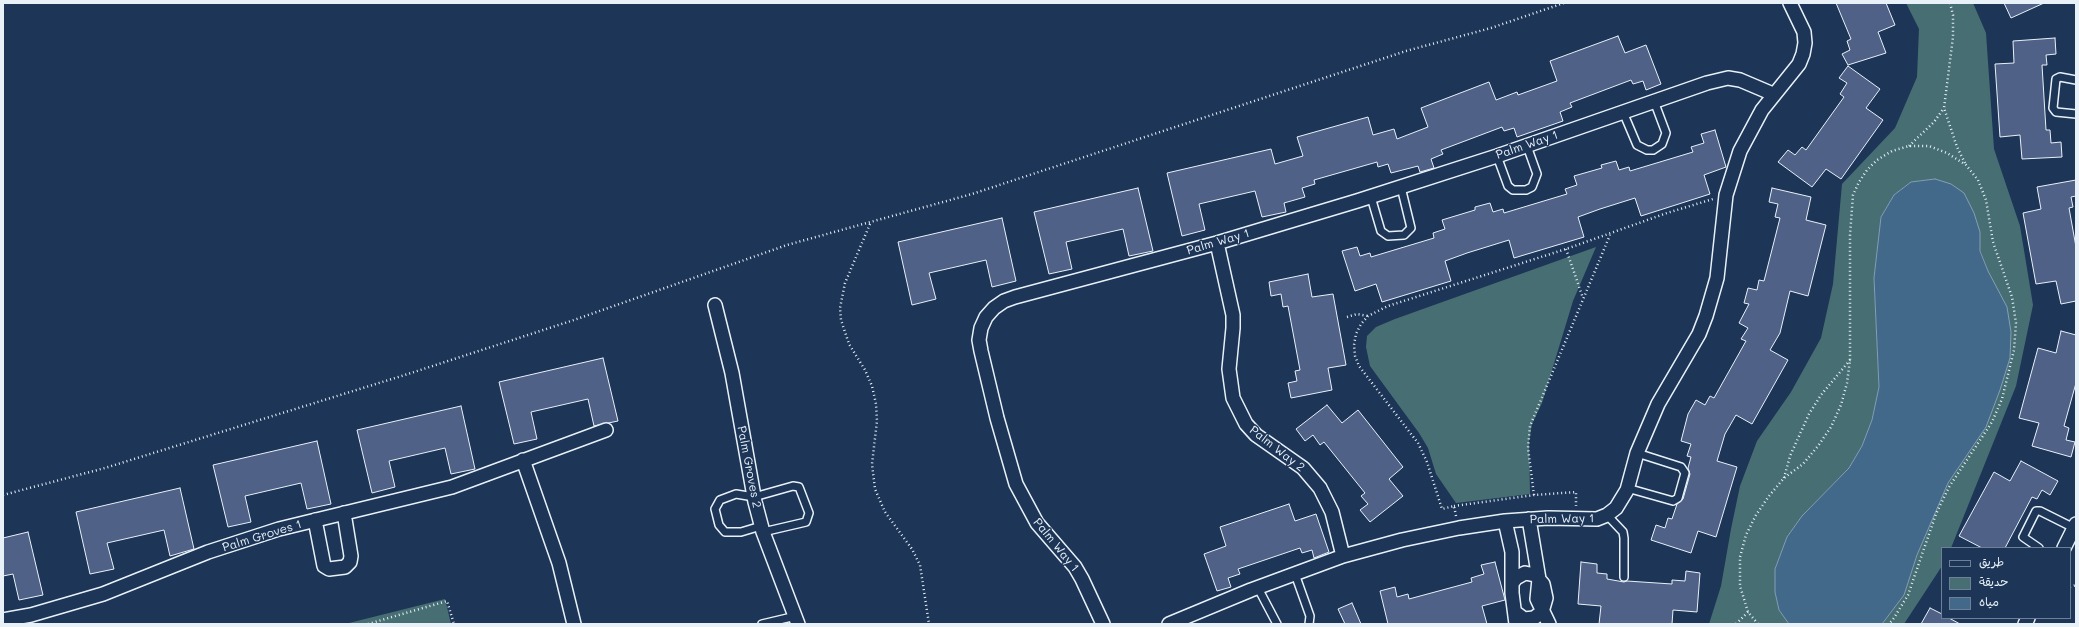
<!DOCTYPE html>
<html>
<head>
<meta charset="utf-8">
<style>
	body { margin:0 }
	#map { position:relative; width:2079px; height:627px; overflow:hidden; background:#1d3557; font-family:Mali,"Playpen Sans Arabic",sans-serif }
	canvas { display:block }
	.frame { position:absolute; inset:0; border:4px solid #e8f1f8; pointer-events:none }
	.legend { position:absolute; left:1941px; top:547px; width:130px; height:72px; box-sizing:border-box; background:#1d3557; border:1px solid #6e8097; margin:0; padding:5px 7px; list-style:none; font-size:12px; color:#e8f1f8 }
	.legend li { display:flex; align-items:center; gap:8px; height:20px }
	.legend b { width:20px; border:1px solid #6e8097 }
</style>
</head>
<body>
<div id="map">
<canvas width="2079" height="627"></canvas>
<div class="frame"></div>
<ul class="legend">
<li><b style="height:5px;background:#1d3557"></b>طريق</li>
<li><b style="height:11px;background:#476f73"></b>حديقة</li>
<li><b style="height:11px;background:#42688a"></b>مياه</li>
</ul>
</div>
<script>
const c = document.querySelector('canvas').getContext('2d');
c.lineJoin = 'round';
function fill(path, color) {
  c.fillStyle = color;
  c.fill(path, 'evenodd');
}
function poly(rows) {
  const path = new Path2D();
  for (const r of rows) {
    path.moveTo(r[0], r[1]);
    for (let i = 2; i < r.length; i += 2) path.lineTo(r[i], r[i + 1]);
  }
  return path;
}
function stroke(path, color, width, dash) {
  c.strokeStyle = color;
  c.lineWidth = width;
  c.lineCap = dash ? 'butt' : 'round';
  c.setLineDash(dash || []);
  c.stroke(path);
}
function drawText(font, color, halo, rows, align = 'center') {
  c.font = font + ' Mali,sans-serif';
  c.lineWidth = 3;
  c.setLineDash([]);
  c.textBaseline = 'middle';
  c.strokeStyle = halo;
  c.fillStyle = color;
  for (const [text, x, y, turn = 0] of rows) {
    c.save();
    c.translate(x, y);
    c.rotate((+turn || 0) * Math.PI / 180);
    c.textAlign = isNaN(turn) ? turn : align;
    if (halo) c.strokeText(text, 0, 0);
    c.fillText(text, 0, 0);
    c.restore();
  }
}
const green = poly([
	[1906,3,1973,3,1986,33,1994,149,2020,226,2033,305,2016,386,1951,548,1942,548,1942,566,1904,624,1882,624,1904,595,1917,555,1948,483,1986,427,1988,271,1980,250,1980,232,1935,179,1911,182,1894,195,1881,217,1874,278,1879,387,1872,420,1862,446,1849,468,1802,516,1787,537,1775,569,1775,592,1779,610,1789,624,1709,624,1721,586,1731,529,1740,486,1757,441,1791,392,1821,338,1833,284,1842,184,1895,128,1917,77,1919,29],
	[1596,247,1573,301,1542,403,1532,424,1529,441,1530,494,1456,503,1436,474,1428,448,1419,433,1370,366,1366,347,1367,336,1376,327,1395,319],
	[445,599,451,624,345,624]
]);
const water = poly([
	[1935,179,1951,184,1964,193,1974,213,1980,232,1980,251,1988,271,2007,307,2011,332,2010,358,2000,390,1986,427,1948,483,1917,555,1904,595,1882,624,1789,624,1779,610,1775,592,1775,569,1787,537,1802,516,1849,468,1862,446,1872,420,1879,387,1874,278,1881,217,1894,195,1911,182,1935,179]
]);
const building = poly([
	[1836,3,1886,3,1895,25,1878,32,1886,53,1848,65,1842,54,1850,50,1847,41,1851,39,1836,3],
	[2004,3,2044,3,2011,18,2004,3],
	[1618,36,1625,53,1646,45,1661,84,1646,90,1643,81,1633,84,1631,80,1570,103,1572,107,1560,112,1563,121,1517,137,1514,128,1504,131,1502,127,1441,150,1443,154,1431,159,1434,168,1420,172,1418,166,1391,173,1388,164,1378,167,1377,162,1314,180,1315,184,1302,188,1305,197,1284,203,1286,212,1262,217,1255,191,1199,204,1205,230,1182,236,1167,173,1271,149,1275,164,1303,156,1297,137,1368,117,1373,135,1394,129,1397,139,1428,127,1421,108,1489,82,1496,100,1517,92,1518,95,1557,81,1550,61,1618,36],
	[2055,38,2056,54,2046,55,2047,65,2042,65,2046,130,2050,130,2051,143,2061,142,2062,157,2022,159,2020,135,2000,137,1995,64,2014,63,2013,41,2055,38],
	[1848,66,1880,89,1866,108,1883,120,1841,179,1826,169,1812,187,1778,162,1788,150,1795,155,1802,147,1806,150,1844,97,1840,94,1847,83,1839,78,1848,66],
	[1715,130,1726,167,1704,175,1710,194,1641,216,1635,198,1600,209,1578,217,1584,237,1514,258,1509,240,1467,253,1445,261,1451,281,1382,302,1376,284,1355,291,1342,251,1357,247,1360,256,1370,253,1371,257,1434,238,1433,233,1445,229,1442,220,1475,210,1475,207,1490,203,1493,212,1503,209,1504,213,1567,194,1565,189,1577,185,1574,176,1602,168,1601,165,1616,161,1619,170,1629,167,1630,171,1693,152,1691,147,1704,143,1701,134,1715,130],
	[2076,180,2076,196,2071,197,2073,207,2069,208,2076,247,2076,301,2061,304,2056,281,2036,284,2023,213,2041,209,2037,187,2076,180],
	[1138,188,1153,251,1129,256,1123,229,1066,242,1072,269,1049,274,1034,212,1138,188],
	[1772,188,1811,197,1806,220,1826,225,1808,296,1790,291,1780,333,1770,350,1788,360,1752,424,1736,415,1725,434,1717,461,1737,467,1716,537,1698,531,1691,553,1651,540,1656,525,1665,528,1668,518,1672,519,1677,504,1683,499,1690,474,1688,468,1691,457,1687,456,1691,444,1681,441,1688,414,1696,400,1705,405,1710,396,1714,398,1746,341,1741,339,1748,328,1739,323,1749,304,1744,303,1748,288,1757,290,1759,280,1764,281,1780,218,1775,217,1778,204,1769,202,1772,188],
	[1002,218,1016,281,992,287,986,260,929,273,936,299,912,305,898,242,1002,218],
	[1308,274,1312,297,1333,294,1346,365,1328,368,1332,390,1291,398,1288,383,1297,381,1295,371,1300,370,1288,306,1283,307,1281,294,1271,296,1269,282,1308,274],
	[2061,331,2076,335,2076,383,2064,426,2069,428,2066,440,2075,442,2071,457,2032,446,2039,423,2019,418,2038,348,2056,353,2061,331],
	[603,358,618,421,594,426,588,399,531,412,537,439,514,444,499,382,603,358],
	[1327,405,1342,423,1358,410,1403,467,1389,479,1403,496,1370,522,1360,510,1368,504,1361,496,1365,493,1324,442,1320,445,1313,435,1305,441,1296,429,1327,405],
	[461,406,475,469,451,474,445,448,389,461,395,487,372,493,357,430,461,406],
	[317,441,331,504,307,509,301,483,245,496,251,522,228,527,213,465,317,441],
	[2021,461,2058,481,2050,495,2042,490,2037,499,2032,497,2005,548,1982,548,1959,536,1994,472,2010,481,2021,461],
	[180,488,194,549,170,556,164,530,107,543,114,569,90,574,76,512,180,488],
	[1289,504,1295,521,1316,514,1329,552,1314,558,1312,550,1302,553,1300,548,1238,569,1240,574,1228,578,1231,587,1217,591,1204,554,1226,546,1220,527,1289,504],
	[28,532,43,595,19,600,13,574,3,576,3,538,28,532],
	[1495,562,1505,600,1482,606,1487,624,1388,624,1380,591,1395,587,1397,597,1408,594,1409,599,1472,582,1471,578,1484,574,1481,565,1495,562],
	[1581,562,1597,564,1597,573,1607,574,1607,579,1624,582,1627,581,1672,584,1672,580,1685,581,1686,571,1700,573,1697,612,1673,610,1672,624,1599,624,1601,606,1578,604,1581,562],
	[1352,603,1361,624,1345,624,1338,609,1352,603],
	[1930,608,1942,614,1942,618,1949,618,1960,624,1921,624,1930,608]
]);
const path = poly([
	[1950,3,1953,15,1953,37,1944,108,1957,147,1965,163],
	[1909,146,1934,122,1944,108],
	[870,224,845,283,840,308,841,320,849,344,865,370,872,386,876,404,877,421,872,464,875,489,885,512,912,549,920,565,929,624],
	[1566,249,1583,298],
	[1347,317,1357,314,1368,316],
	[1784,478,1790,456,1809,414,1821,395,1850,360],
	[3,495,105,468,408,374,574,320,787,245,972,194,1406,51,1491,28,1564,3],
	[1534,495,1528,448,1530,426,1610,235],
	[1454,506,1534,495,1576,492,1576,506],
	[1456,516,1454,506,1442,509,1427,462,1418,443,1359,366,1355,356,1354,345,1356,334,1361,324,1368,316,1388,306,1566,249,1667,213,1713,199],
	[2070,587,2076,585],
	[368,624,447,601,454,624],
	[1736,624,1748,612],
	[1758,624,1748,612,1740,586,1740,557,1746,535,1756,515,1769,496,1784,478,1803,464,1818,446,1831,427,1841,405,1847,383,1850,360,1850,235,1853,195,1859,182,1867,170,1877,160,1892,151,1909,146,1929,146,1947,153,1966,165,1978,180,1986,200,1993,242,2012,297,2016,323,2014,350,2002,399,1992,422,1949,487,1936,514,1908,595,1894,618,1889,624]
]);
const lane = poly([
	[2076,80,2060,77,2056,79,2053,108,2056,112,2076,114],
	[1623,112,1637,145,1647,150,1653,150,1662,144,1666,133,1654,101],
	[1497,156,1508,186,1513,190,1526,190,1532,187,1537,174,1527,146],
	[1371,197,1381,231,1388,236,1404,235,1411,228,1401,187],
	[1627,488,1673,501,1678,498,1685,473,1681,467,1637,453],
	[1607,515,1623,532,1624,538,1624,577],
	[761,526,741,532,725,532,719,525,715,509,720,500,736,494,754,497,793,486,799,487,809,513,806,522,763,532],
	[2039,548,2023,537,2036,511,2040,511,2074,528],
	[1295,574,1310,616,1309,624],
	[1258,588,1277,624],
	[762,624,796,616]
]);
const street = poly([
	[1217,243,1233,315,1233,328,1229,369,1233,398,1246,424,1256,435,1303,468,1320,488,1332,512,1343,556],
	[715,305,732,373,755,502,763,532,798,624],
	[523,460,559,563,574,624],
	[1529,519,1539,579,1537,599,1549,624],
	[315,520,324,566,329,569,345,567,350,562,351,556,344,513],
	[1505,521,1512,552,1512,593,1516,624],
	[2064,548,2076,524],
	[1513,582,1516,578,1525,573,1535,575,1543,584,1546,598,1542,612,1534,618,1524,619,1516,613],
	[3,620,31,615,103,594,208,552,279,529,452,487,606,430],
	[1103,624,1082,579,1075,567,1037,523,1016,484,997,418,981,351,979,340,981,328,986,317,994,308,1004,301,1015,297,1217,243,1357,201,1497,156,1707,83,1728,78,1740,80,1773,94],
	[1169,624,1251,590,1343,556,1402,540,1459,528,1505,521,1548,518,1597,519,1607,515,1616,508,1627,490,1637,453,1658,404,1699,334,1706,316,1717,278,1726,195,1740,151,1762,110,1799,64,1803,54,1805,43,1804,32,1790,3],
	[2025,624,2028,618]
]);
const streetNames = [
	["Palm Way 1",1527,145,-19],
	["Palm Way 1",1218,242,-16],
	["Palm Way 2",1277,449,38],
	["Palm Groves 2",749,467,79],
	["Palm Way 1",1562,519,-1],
	["Palm Groves 1",262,536,-17],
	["Palm Way 1",1056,545,51]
];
fill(green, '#476f73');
fill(water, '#42688a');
stroke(water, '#849fb6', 1);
fill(building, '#506188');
stroke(building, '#e8f1f8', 1);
stroke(lane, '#e8f1f8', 10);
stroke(street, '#e8f1f8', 16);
stroke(path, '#e8f1f8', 2.5, [1, 3]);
stroke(lane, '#1d3557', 7);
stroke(street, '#1d3557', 13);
drawText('12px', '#e8f1f8', '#1d3557', streetNames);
</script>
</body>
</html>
